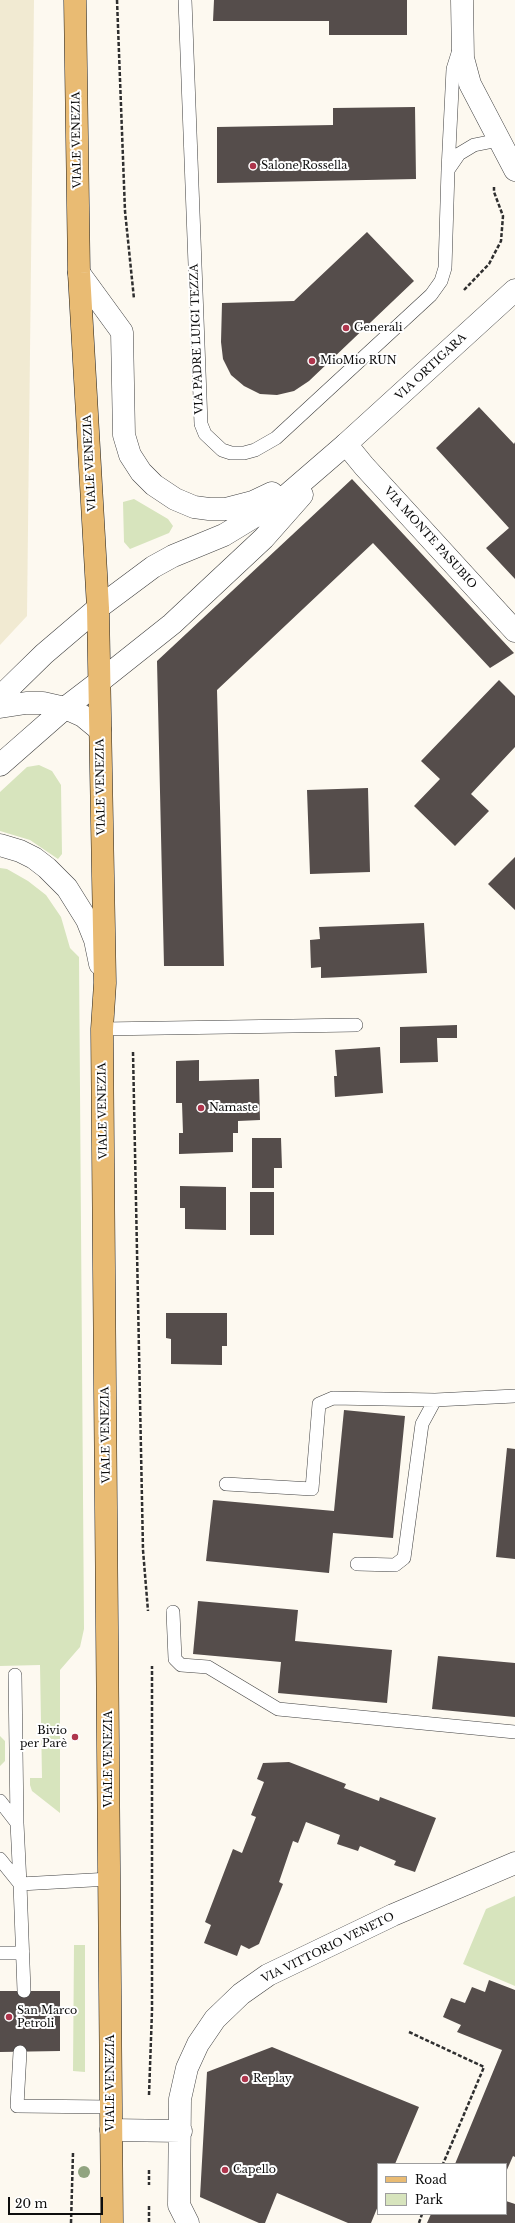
<!DOCTYPE html>
<html>
<head>
<meta charset="utf-8">
<style>
	body { margin:0 }
	#map { position:relative; width:515px; height:2223px; overflow:hidden; background:#fdf9f0; font-family:"Libre Baskerville",serif }
	canvas { display:block }
	.legend { position:absolute; left:377px; top:2163px; width:130px; height:52px; box-sizing:border-box; background:#fff; border:1px solid #9e9e9e; margin:0; padding:5px 7px; list-style:none; font-size:12px; color:#0d0d0d }
	.legend li { display:flex; align-items:center; gap:8px; height:20px }
	.legend b { width:20px; border:1px solid #9e9e9e }
	.scale { position:absolute; left:8px; top:2197px; width:95px; height:18px; box-sizing:border-box; border:2px solid #0d0d0d; border-top:0; padding-left:5px; font-size:12px; line-height:14px; white-space:nowrap; color:#0d0d0d; -webkit-text-stroke:3px #fff; paint-order:stroke }
</style>
</head>
<body>
<div id="map">
<canvas width="515" height="2223"></canvas>
<ul class="legend">
<li><b style="height:5px;background:#e9bb73"></b>Road</li>
<li><b style="height:11px;background:#d7e4bd"></b>Park</li>
</ul>
<div class="scale">20 m</div>
</div>
<script>
const c = document.querySelector('canvas').getContext('2d');
c.lineJoin = 'round';
function fill(path, color) {
  c.fillStyle = color;
  c.fill(path, 'evenodd');
}
function poly(rows) {
  const path = new Path2D();
  for (const r of rows) {
    path.moveTo(r[0], r[1]);
    for (let i = 2; i < r.length; i += 2) path.lineTo(r[i], r[i + 1]);
  }
  return path;
}
function stroke(path, color, width, dash) {
  c.strokeStyle = color;
  c.lineWidth = width;
  c.lineCap = dash ? 'butt' : 'round';
  c.setLineDash(dash || []);
  c.stroke(path);
}
function drawText(font, color, halo, rows, align = 'center') {
  c.font = font + ' "Libre Baskerville",serif';
  c.lineWidth = 4;
  c.setLineDash([]);
  c.textBaseline = 'middle';
  c.strokeStyle = halo;
  c.fillStyle = color;
  for (const [text, x, y, turn = 0] of rows) {
    c.save();
    c.translate(x, y);
    c.rotate((+turn || 0) * Math.PI / 180);
    c.textAlign = isNaN(turn) ? turn : align;
    if (halo) c.strokeText(text, 0, 0);
    c.fillText(text, 0, 0);
    c.restore();
  }
}
const farmland = poly([
	[0,0,34,0,27,616,0,645]
]);
const green = poly([
	[134,499,168,519,173,526,169,533,130,549,124,542,123,502],
	[39,765,52,771,61,785,62,854,58,859,30,840,0,831,0,792,27,767],
	[0,868,7,869,28,881,46,895,61,917,70,948,79,957,84,1629,80,1647,60,1670,60,1813,32,1791,30,1785,30,1778,42,1778,40,1665,0,1666],
	[0,1736,5,1741,5,1761,0,1766],
	[515,1896,515,1986,463,1964,486,1909],
	[74,1945,85,1945,85,2072,73,2071]
]);
const building = poly([
	[214,0,407,0,407,35,329,35,329,21,213,21],
	[415,107,416,179,217,183,217,127,333,125,333,108],
	[367,232,414,281,309,381,294,391,277,395,260,394,244,386,231,375,223,359,221,342,222,303,294,301],
	[479,407,514,444,515,442,515,579,486,548,509,528,436,448],
	[352,479,514,653,490,668,373,543,217,690,224,966,164,966,157,661],
	[499,680,515,696,515,747,471,794,489,811,455,846,414,806,440,779,421,761],
	[368,788,370,872,310,874,307,790],
	[515,857,515,910,488,884],
	[424,923,427,973,321,978,321,967,311,968,310,940,320,939,319,927],
	[457,1025,457,1038,437,1038,438,1062,400,1063,400,1027],
	[380,1047,383,1093,335,1097,334,1076,337,1076,335,1050],
	[199,1060,199,1081,259,1079,260,1120,238,1121,238,1133,233,1133,233,1152,179,1154,179,1133,183,1133,182,1103,176,1103,176,1061],
	[252,1138,281,1138,282,1168,274,1168,274,1188,252,1188],
	[180,1186,226,1187,226,1230,185,1229,185,1208,180,1208],
	[250,1192,274,1192,274,1235,250,1235],
	[166,1313,227,1313,227,1346,222,1346,222,1365,171,1364,171,1339,166,1338],
	[344,1410,405,1416,393,1538,333,1533,329,1573,206,1561,213,1500,334,1511],
	[507,1448,515,1449,515,1559,496,1557],
	[198,1601,298,1610,295,1641,392,1650,387,1703,278,1693,281,1662,193,1654],
	[438,1656,515,1663,515,1717,432,1709],
	[289,1762,346,1784,344,1788,379,1801,380,1797,436,1818,415,1872,394,1865,396,1861,360,1846,358,1851,337,1844,340,1835,306,1822,298,1843,293,1841,279,1882,283,1884,259,1944,249,1949,241,1945,237,1956,204,1943,211,1925,205,1922,233,1849,242,1853,256,1817,251,1815,264,1782,257,1779,263,1763],
	[489,1980,515,1990,515,2157,513,2156,506,2172,506,2164,455,2164,502,2050,457,2032,461,2025,443,2017,451,1998,465,2003,472,1987,485,1992],
	[0,1991,60,1991,60,2051,0,2052],
	[272,2047,419,2107,395,2164,378,2164,378,2206,371,2223,348,2223,277,2193,265,2223,259,2223,200,2197,207,2072],
	[506,2201,515,2204,515,2223,427,2223,431,2214,506,2214]
]);
const path = poly([
	[117,0,125,211,134,299],
	[464,290,489,264,501,241,503,216,494,192,494,187],
	[133,1052,143,1550,148,1611],
	[409,2032,484,2067,443,2164],
	[149,2095,152,2011,152,1666],
	[149,2170,149,2185],
	[149,2206,149,2223],
	[71,2223,73,2153],
	[419,2223,422,2214]
]);
const service = poly([
	[185,0,201,424,205,434,222,450,231,453,244,453,255,450,276,438,431,295,441,281,445,268,448,170,459,154,474,145,499,140],
	[448,170,453,69,459,50],
	[102,1029,356,1025],
	[226,1484,312,1489,319,1404,333,1398,435,1400,515,1396],
	[357,1564,395,1565,404,1558,422,1424,435,1400],
	[173,1612,175,1659,181,1665,208,1667,278,1709,515,1732],
	[15,1675,17,1823,20,1884],
	[0,1801,17,1823],
	[0,1859,20,1884],
	[0,1953,23,1953],
	[24,1991,20,1884,110,1879],
	[20,2052,17,2106,111,2107]
]);
const minor = poly([
	[462,0,463,58,470,84,515,170],
	[346,444,364,466,515,631],
	[0,697,44,654,98,608],
	[0,707,26,703,43,703,65,708,83,716,100,730],
	[0,765,65,708,99,682],
	[0,845,20,851,34,858,47,868,67,888,87,920,95,940,100,964],
	[111,2130,181,2131],
	[188,2223,179,2205,180,2099,187,2068,198,2044,215,2019,241,1994,268,1975,393,1915,515,1863]
]);
const tertiary = poly([
	[79,273,122,332,124,435,130,455,141,472,154,485,175,499,194,507,209,509,226,509,253,502,272,493],
	[98,608,153,567,173,556,224,535,280,501,346,444,515,290],
	[99,682,172,624,264,538,302,495]
]);
const primary = poly([
	[75,0,79,273,98,608,105,983,102,1029,112,2223]
]);
const trees = [
	[84,2172]
];
const markers = [
	[253,166,4,"#ae354c"],
	[346,328,4,"#ae354c"],
	[312,361,4,"#ae354c"],
	[201,1108,4,"#ae354c"],
	[75,1737,4,"#ae354c"],
	[9,2017,4,"#ae354c"],
	[245,2079,4,"#ae354c"],
	[225,2170,4,"#ae354c"]
];
const streetNames = [
	["VIALE VENEZIA",77,140,-91],
	["VIA PADRE LUIGI TEZZA",197,339,-92],
	["VIA ORTIGARA",431,367,-43],
	["VIALE VENEZIA",90,463,-93],
	["VIA MONTE PASUBIO",430,538,48],
	["VIALE VENEZIA",101,787,-91],
	["VIALE VENEZIA",103,1111,-91],
	["VIALE VENEZIA",106,1435,-91],
	["VIALE VENEZIA",109,1759,-90],
	["VIA VITTORIO VENETO",328,1948,-26],
	["VIALE VENEZIA",111,2083,-90]
];
const poiNames = [
	["Salone Rossella",261,166],
	["Generali",354,328],
	["MioMio RUN",320,361],
	["Namaste",209,1108],
	["Bivio",67,1731,"right"],
	["per Parè",67,1744,"right"],
	["San Marco",17,2011],
	["Petroli",17,2024],
	["Replay",253,2079],
	["Capello",233,2170]
];
fill(farmland, '#f1ead2');
fill(green, '#d7e4bd');
fill(building, '#554d4b');
stroke(service, '#404040', 14);
stroke(minor, '#404040', 23);
stroke(tertiary, '#404040', 23);
stroke(primary, '#1e1e1e', 23);
stroke(path, '#2f2f2f', 2.5, [4, 2]);
stroke(service, '#fff', 13);
stroke(minor, '#fff', 22);
stroke(tertiary, '#fff', 22);
stroke(primary, '#e9bb73', 22);
c.fillStyle = '#91a480';
for (const [x, y] of trees) {
  c.beginPath();
  c.arc(x, y, 6, 0, 2 * Math.PI);
  c.fill();
}
for (const [x, y, r, color] of markers) {
  const dot = new Path2D();
  dot.arc(x, y, r, 0, 2 * Math.PI);
  c.fillStyle = color;
  c.fill(dot);
  stroke(dot, '#fff', 1.5);
}
drawText('11px', '#0d0d0d', '#fff', streetNames);
drawText('11px', '#0d0d0d', '#fff', poiNames, 'left');
</script>
</body>
</html>
